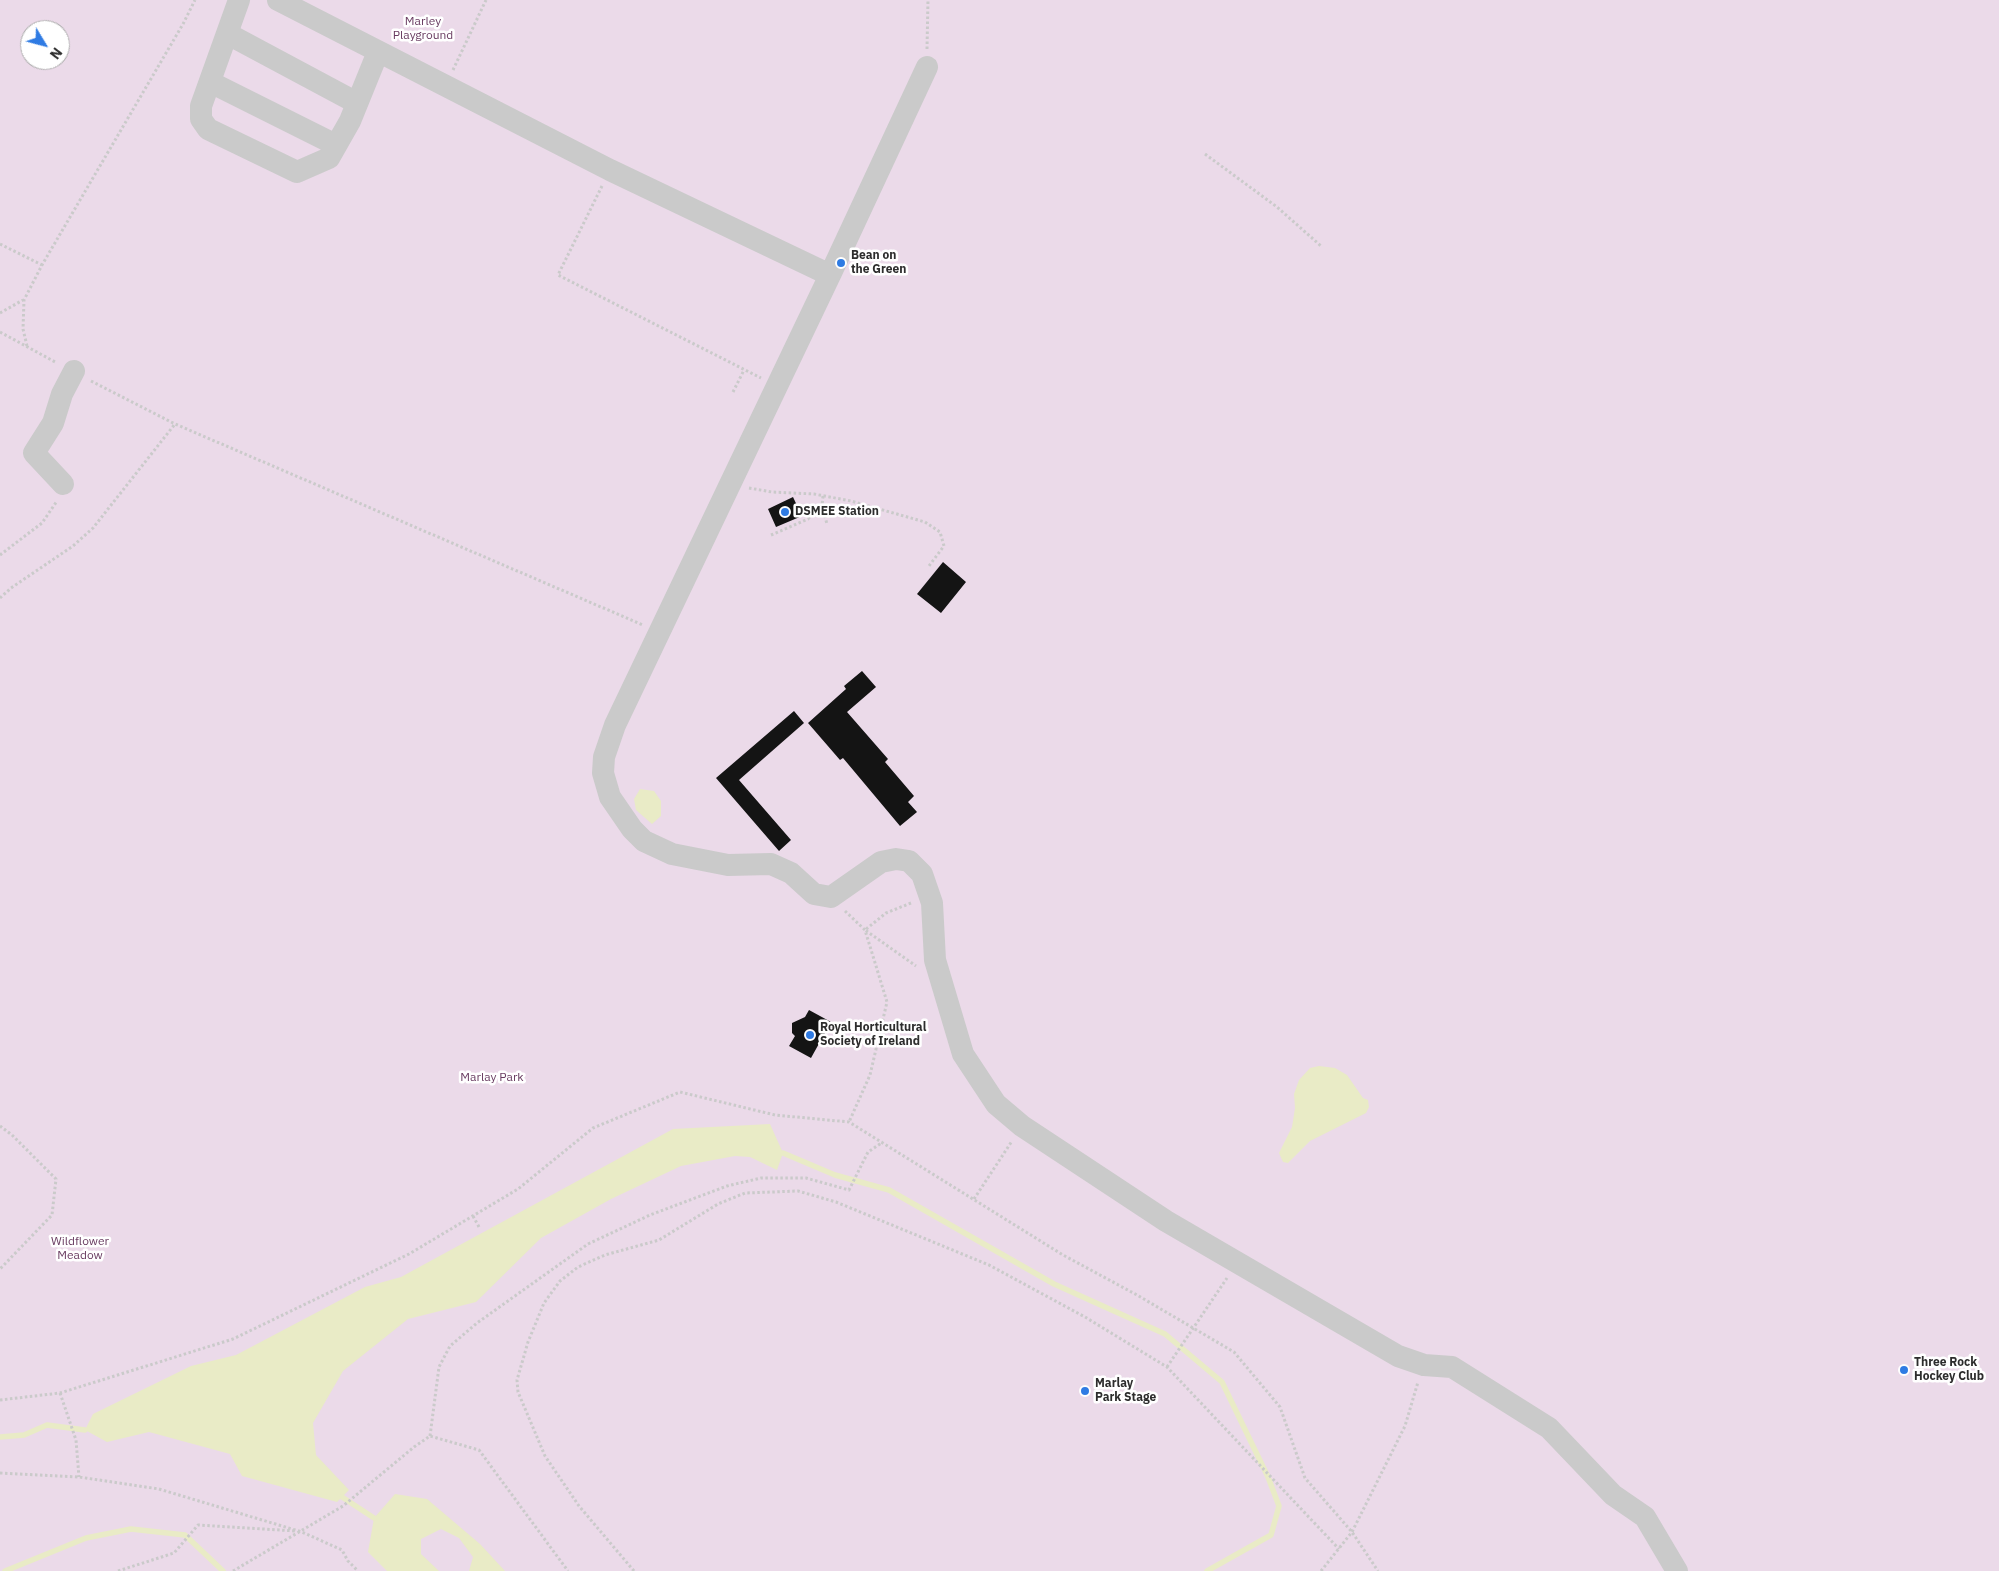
<!DOCTYPE html>
<html>
<head>
<meta charset="utf-8">
<style>
	body { margin:0 }
	#map { position:relative; width:1999px; height:1571px; overflow:hidden; background:#fff; font-family:"IBM Plex Sans",sans-serif }
	canvas { display:block }
	.north { position:absolute; left:20px; top:20px; width:50px; height:50px; box-sizing:border-box; background:#fff; border:1px solid #ababab; border-radius:50%; rotate:127deg; font-size:14px; font-weight:700; line-height:20px; text-align:center; color:#2d2d2d }
	.north::after { content:''; display:block; margin:auto; width:18px; height:22px; background:#2f7be3; clip-path:polygon(50% 0,100% 100%,50% 72%,0 100%) }
</style>
</head>
<body>
<div id="map">
<canvas width="1999" height="1571"></canvas>
<div class="north">N</div>
</div>
<script>
const c = document.querySelector('canvas').getContext('2d');
c.lineJoin = 'round';
function fill(path, color) {
  c.fillStyle = color;
  c.fill(path, 'evenodd');
}
function poly(rows) {
  const path = new Path2D();
  for (const r of rows) {
    path.moveTo(r[0], r[1]);
    for (let i = 2; i < r.length; i += 2) path.lineTo(r[i], r[i + 1]);
  }
  return path;
}
function stroke(path, color, width, dash) {
  c.strokeStyle = color;
  c.lineWidth = width;
  c.lineCap = dash ? 'butt' : 'round';
  c.setLineDash(dash || []);
  c.stroke(path);
}
function drawText(font, color, halo, rows, align = 'center') {
  c.font = font + ' "IBM Plex Sans",sans-serif';
  c.lineWidth = 5;
  c.setLineDash([]);
  c.textBaseline = 'middle';
  c.strokeStyle = halo;
  c.fillStyle = color;
  for (const [text, x, y, turn = 0] of rows) {
    c.save();
    c.translate(x, y);
    c.rotate((+turn || 0) * Math.PI / 180);
    c.textAlign = isNaN(turn) ? turn : align;
    if (halo) c.strokeText(text, 0, 0);
    c.fillText(text, 0, 0);
    c.restore();
  }
}
const green = poly([
	[0,0,1999,0,1999,1571,0,1571],
	[30,30,60,30,60,60,30,60]
]);
const water = poly([
	[640,789,654,791,661,801,661,816,652,824,636,810,634,799],
	[1319,1066,1335,1068,1347,1075,1363,1098,1368,1100,1369,1107,1366,1113,1310,1141,1288,1163,1283,1162,1279,1153,1292,1127,1295,1108,1294,1094,1299,1080,1310,1068],
	[770,1124,783,1153,777,1170,750,1157,735,1156,681,1166,611,1199,541,1238,476,1302,408,1319,343,1371,313,1423,316,1455,349,1490,337,1502,242,1476,230,1454,149,1432,107,1442,85,1430,93,1414,191,1366,236,1355,365,1287,401,1277,673,1129],
	[395,1494,427,1499,480,1544,505,1571,469,1571,473,1557,459,1538,441,1529,421,1539,421,1554,439,1571,387,1571,368,1552,374,1518]
]);
const stream = poly([
	[783,1153,835,1175,889,1190,1054,1284,1165,1334,1222,1382,1268,1477,1279,1506,1271,1535,1207,1571],
	[0,1437,24,1435,47,1425,85,1430],
	[342,1497,374,1518],
	[5,1571,86,1538,131,1529,185,1535,223,1571]
]);
const building = poly([
	[793,497,802,516,776,527,768,509],
	[943,562,966,582,941,613,917,594],
	[862,671,876,687,847,712,888,759,885,762,914,796,908,802,917,812,900,826,843,758,840,760,808,723,846,689,844,686],
	[794,711,804,723,739,780,791,840,779,851,716,778],
	[809,1010,831,1022,811,1058,789,1046,795,1036,792,1033,792,1023,805,1017]
]);
const path = poly([
	[927,49,928,0],
	[453,70,486,0],
	[1205,154,1277,207,1321,246],
	[602,186,558,275,761,378],
	[0,244,42,265],
	[0,313,23,300],
	[0,332,57,363],
	[27,346,23,329,24,300,42,265,183,24,195,0],
	[91,381,175,424,643,625],
	[733,392,744,370],
	[749,488,772,492,814,494,851,501,925,522,940,532,944,546,929,566],
	[823,496,822,506,827,524],
	[771,535,808,519,822,506],
	[0,555,42,523,57,501],
	[0,598,11,588,73,546,93,528,175,424],
	[911,903,886,913,865,930,916,966],
	[845,911,865,930,887,1002,870,1075,849,1122],
	[0,1126,12,1135,56,1179,52,1215,0,1269],
	[974,1199,1012,1141],
	[473,1216,479,1227],
	[1167,1367,1227,1278],
	[60,1393,76,1440,79,1477],
	[0,1400,60,1393,233,1339,409,1254,518,1189,593,1128,680,1092,775,1115,849,1122,1063,1255,1137,1295,1234,1352,1280,1407,1305,1478,1352,1532,1378,1571],
	[430,1436,439,1367,450,1346,477,1323,588,1244,650,1215,727,1186,761,1178,806,1178,849,1190,868,1152,883,1142],
	[0,1473,79,1477,159,1489,302,1532,342,1550,348,1561,358,1571],
	[118,1571,174,1553,198,1525,296,1531],
	[233,1571,343,1506,414,1447,430,1436,479,1450,568,1571],
	[634,1571,579,1506,545,1456,518,1392,517,1380,528,1342,544,1303,560,1281,578,1267,605,1255,659,1240,718,1204,745,1193,798,1191,836,1202,989,1265,1085,1317,1167,1367,1339,1549],
	[1321,1571,1352,1532,1405,1426,1418,1382]
]);
const minor = poly([
	[239,0,201,106,201,119,208,129,297,172,329,158,350,121,378,52],
	[278,0,610,170,830,275,615,725,604,757,603,773,610,797,632,829,644,841,672,854,728,865,771,864,791,873,814,894,831,897,881,862,896,859,909,861,922,874,932,903,935,960,963,1054,996,1104,1022,1126,1166,1221,1398,1356,1424,1365,1452,1367,1549,1428,1613,1495,1645,1517,1677,1571],
	[228,34,357,103],
	[210,82,336,145],
	[830,275,927,67],
	[63,484,34,453,53,423,62,394,74,371]
]);
const markers = [
	[841,263,5,"#2f7be3"],
	[785,512,5,"#2f7be3"],
	[810,1035,5,"#2f7be3"],
	[1904,1370,5,"#2f7be3"],
	[1085,1391,5,"#2f7be3"]
];
const parkNames = [
	["Marley",423,22],
	["Playground",423,36],
	["Marlay Park",492,1078],
	["Wildflower",80,1242],
	["Meadow",80,1256]
];
const poiNames = [
	["Bean on",851,256],
	["the Green",851,270],
	["DSMEE Station",795,512],
	["Royal Horticultural",820,1028],
	["Society of Ireland",820,1042],
	["Three Rock",1914,1363],
	["Hockey Club",1914,1377],
	["Marlay",1095,1384],
	["Park Stage",1095,1398]
];
fill(green, '#ebdae9');
fill(water, '#e9ebc6');
stroke(stream, '#e9ebc6', 5.5);
fill(building, '#141414');
stroke(path, '#cacaca', 3, [2.5, 2.5]);
stroke(minor, '#cacaca', 22);
for (const [x, y, r, color] of markers) {
  const dot = new Path2D();
  dot.arc(x, y, r, 0, 2 * Math.PI);
  c.fillStyle = color;
  c.fill(dot);
  stroke(dot, '#fff', 2);
}
drawText('12px', '#683b60', '#fff', parkNames);
drawText('bold 12px', '#2d2d2d', '#fff', poiNames, 'left');
</script>
</body>
</html>
